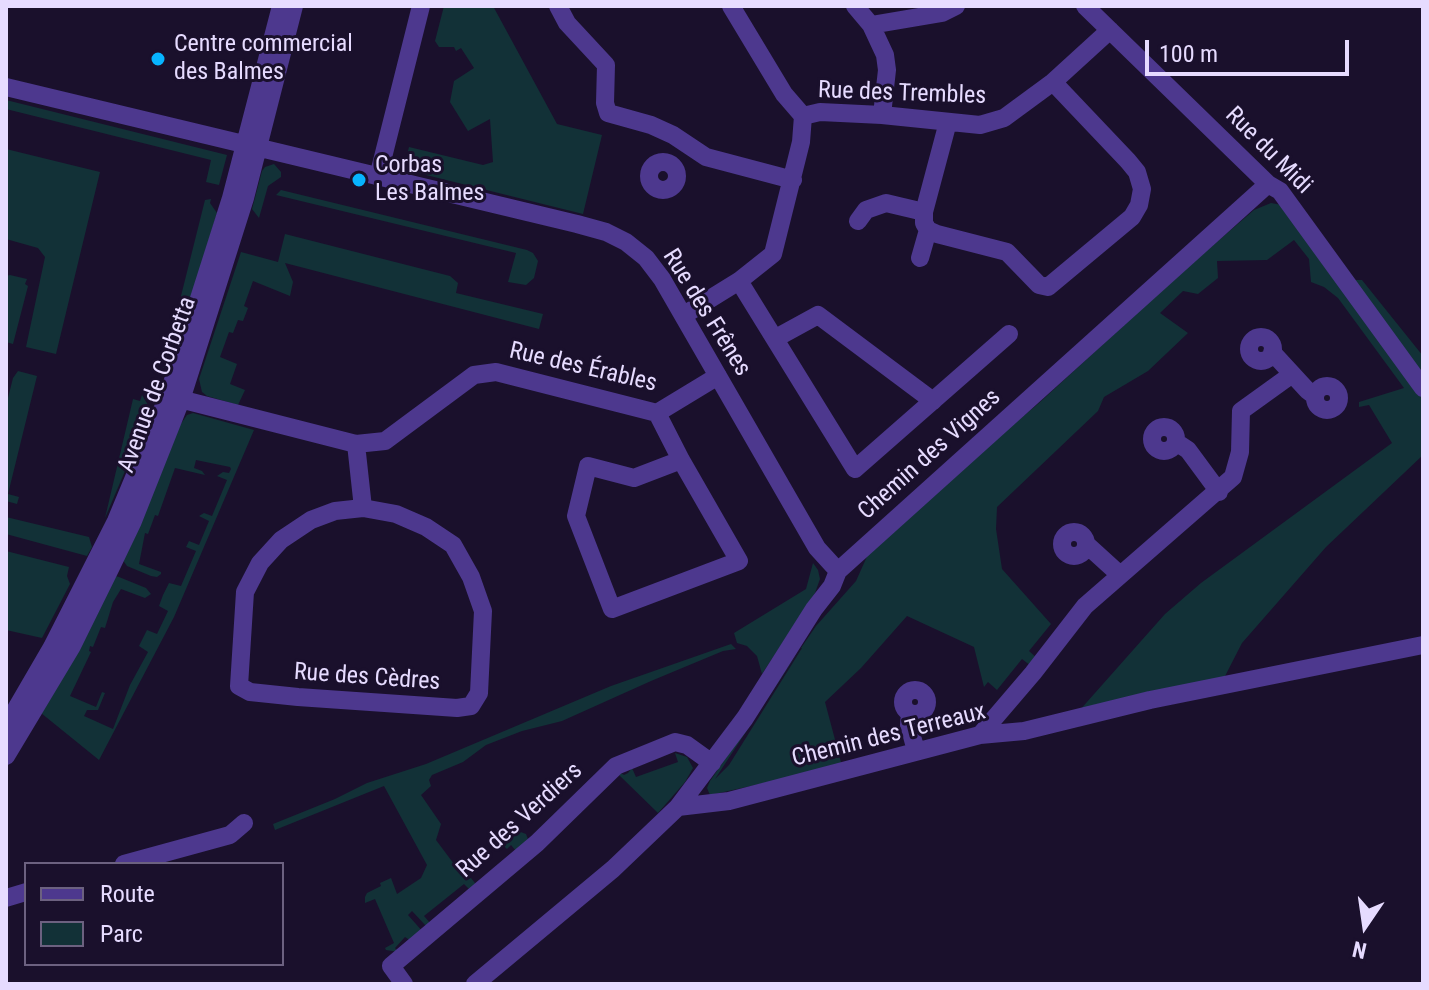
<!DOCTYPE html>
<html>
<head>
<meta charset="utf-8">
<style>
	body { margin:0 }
	#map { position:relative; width:1429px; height:990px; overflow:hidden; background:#1a102c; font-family:"Roboto Condensed",sans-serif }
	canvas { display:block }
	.frame { position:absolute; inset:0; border:8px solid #e6dbff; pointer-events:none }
	.legend { position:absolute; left:24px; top:862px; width:260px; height:104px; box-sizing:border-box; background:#1a102c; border:2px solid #6c6180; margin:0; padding:10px 14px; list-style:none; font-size:24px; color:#e6dbff }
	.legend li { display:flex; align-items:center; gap:16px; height:40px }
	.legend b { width:40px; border:2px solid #6c6180 }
	.north { position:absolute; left:1325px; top:886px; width:80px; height:80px; -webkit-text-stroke:6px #1a102c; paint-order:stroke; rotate:193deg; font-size:22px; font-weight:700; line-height:32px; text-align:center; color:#e6dbff }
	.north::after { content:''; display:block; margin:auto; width:28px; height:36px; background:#e6dbff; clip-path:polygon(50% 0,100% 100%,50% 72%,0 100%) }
	.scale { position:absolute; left:1145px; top:40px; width:204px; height:36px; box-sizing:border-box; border:4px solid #e6dbff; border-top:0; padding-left:10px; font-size:24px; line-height:28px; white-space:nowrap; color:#e6dbff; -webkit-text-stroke:6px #1a102c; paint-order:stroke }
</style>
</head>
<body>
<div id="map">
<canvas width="1429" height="990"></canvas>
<div class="frame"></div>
<ul class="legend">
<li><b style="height:10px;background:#4d388e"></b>Route</li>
<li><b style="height:22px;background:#123137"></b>Parc</li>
</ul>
<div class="north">N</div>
<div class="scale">100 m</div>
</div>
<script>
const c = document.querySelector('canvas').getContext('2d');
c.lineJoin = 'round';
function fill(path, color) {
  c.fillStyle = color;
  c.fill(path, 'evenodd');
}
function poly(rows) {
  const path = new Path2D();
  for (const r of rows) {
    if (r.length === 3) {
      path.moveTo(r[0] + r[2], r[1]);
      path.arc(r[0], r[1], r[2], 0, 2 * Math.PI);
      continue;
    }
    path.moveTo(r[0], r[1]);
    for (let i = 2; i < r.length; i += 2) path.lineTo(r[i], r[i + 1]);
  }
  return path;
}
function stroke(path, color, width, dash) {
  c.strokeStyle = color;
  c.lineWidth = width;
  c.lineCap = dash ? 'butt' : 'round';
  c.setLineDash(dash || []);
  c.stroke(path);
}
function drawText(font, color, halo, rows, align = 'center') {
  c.font = font + ' "Roboto Condensed",sans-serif';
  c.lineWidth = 6;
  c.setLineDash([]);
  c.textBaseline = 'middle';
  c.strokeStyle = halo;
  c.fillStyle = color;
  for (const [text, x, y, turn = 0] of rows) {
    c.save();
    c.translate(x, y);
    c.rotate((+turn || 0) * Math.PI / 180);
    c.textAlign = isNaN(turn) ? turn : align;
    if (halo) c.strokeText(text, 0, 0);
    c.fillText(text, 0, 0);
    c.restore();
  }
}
const green = poly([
	[444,6,493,6,557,124,602,135,583,214,406,170,404,166,409,147,483,165,493,162,490,119,468,131,450,102,454,81,474,68,461,48,456,51,454,47,439,47,435,41],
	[6,100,227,155,219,185,206,182,211,160,6,109],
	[6,149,100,172,56,354,26,347,45,257,38,248,6,239],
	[274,164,281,172,281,177,268,186,259,218,252,209,262,171,265,167],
	[281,190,527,250,533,253,538,261,534,278,526,285,508,282,516,253,276,195],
	[211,199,210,203,217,213,195,286,167,367,163,368,205,200],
	[1271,203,1282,205,1423,394,1423,455,1326,547,1242,643,1222,682,1079,711,1165,614,1201,583,1392,443,1369,405,1359,407,1359,402,1404,388,1338,298,1324,287,1311,282,1309,259,1294,240,1267,260,1217,261,1218,278,1198,294,1183,291,1160,313,1188,333,1148,371,1104,397,1098,411,997,507,996,529,1002,569,1051,624,1029,651,1038,659,1031,666,1022,659,997,690,988,682,984,687,974,647,907,616,861,668,825,702,842,766,710,795,707,788,710,781,816,626,856,581,869,552,947,480,1039,403,1183,271,1254,210],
	[802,648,729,765,715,779,801,648],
	[285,234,450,276,458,283,456,293,543,314,539,329,285,263,293,282,290,296,253,281,244,306,248,308,243,321,238,320,233,333,229,332,220,357,237,364,230,384,245,390,238,405,207,396,202,392,199,379,241,252,278,262],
	[10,275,27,279,25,284,28,286,13,344,6,342,6,276],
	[1352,280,1362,280,1423,356,1423,380],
	[18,371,37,376,8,494,19,497,17,504,6,501,6,406,13,378],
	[142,395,151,410,105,518,133,399,140,401],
	[193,413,254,430,174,617,99,760,41,713,115,576,119,577,146,588,151,594,145,598,121,589,113,602,105,628,101,627,93,647,90,646,89,651,91,652,70,696,96,707,102,692,105,693,98,710,87,710,84,716,113,729,130,685,148,652,139,646,147,630,157,634,168,611,159,606,163,595,169,583,181,586,196,551,186,547,189,541,199,545,209,521,199,516,204,513,212,516,227,480,217,476,223,472,229,473,231,469,230,467,196,460,194,468,202,471,205,475,175,468,158,516,155,515,148,534,145,533,139,564,161,572,161,574,157,577,151,576,127,566,122,559,180,425,187,415],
	[6,517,89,537,92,547,87,556,6,534],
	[6,551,69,567,67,576,70,584,42,638,6,630],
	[813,563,818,570,820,579,815,593,762,674,757,656,747,646,737,643,734,633,806,589],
	[731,644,736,649,723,651,651,681,562,721,522,731,486,745,463,762,432,775,429,780,431,786,421,795,441,824,436,840,466,880,471,878,478,887,472,892,464,884,424,916,431,924,427,927,412,911,408,915,423,932,411,941,405,937,395,948,398,952,386,950,385,948,394,943,375,899,365,903,365,897,367,893,381,886,380,883,391,878,397,894,421,878,427,865,384,786,275,830,273,824,335,799,367,783,426,764,611,686],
	[675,753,687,757,693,768,685,782,658,813,619,775,621,773,624,775,628,773,632,768,636,777,678,762],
	[518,831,526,834,529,842,516,851,511,845,507,849,500,842]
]);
const minor = poly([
	[558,6,567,23,606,65,605,103,608,113,651,125,673,135,706,157,793,180],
	[855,6,871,25,885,55,887,70,882,115],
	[1085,6,1268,184,1280,191,1423,388],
	[871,25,942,13,956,6],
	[6,87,577,224,606,232,626,242,646,258,662,279,817,548,838,571],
	[803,116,820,112,882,115,980,125,1004,118,1053,82,1110,30],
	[948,122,924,212,924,223,928,230,937,234,1007,252,1039,285,1048,287,1132,217,1139,205,1142,189,1137,172,1128,161,1053,82],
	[663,176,14],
	[378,177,421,6],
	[858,221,866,210,886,203,924,212],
	[920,258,928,230],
	[739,281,855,469,1009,334],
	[684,315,739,281,773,254,801,142,803,116,784,94,731,6],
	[1261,349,12],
	[776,338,818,315,933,401],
	[1272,352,1307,390,1315,396],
	[1327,398,12],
	[172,397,356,444,385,441,474,375,496,372,657,413,718,376],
	[657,413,681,460,739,561,612,609,576,516,588,466,634,478,681,460],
	[1164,439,12],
	[1176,442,1188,450,1219,492],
	[356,444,363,508,396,514,426,527,453,545,471,577,483,611,479,693,471,706,457,708,298,697,250,692,239,686,245,592,260,563,281,540,311,520,335,511,363,508],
	[1074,544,12],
	[1086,544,1119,574],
	[915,702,12],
	[910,713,909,725,916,751],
	[6,726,52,647,116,521,168,396,231,198,281,6],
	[980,735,1033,673,1085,606,1233,477,1240,452,1241,411,1291,375],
	[6,756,72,646,111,567,133,521,181,400,245,198,294,6],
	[678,807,729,801,980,735,1024,731,1150,700,1423,645],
	[124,864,230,835,244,823],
	[6,898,26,892],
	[404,984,391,966,537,843,616,766,675,742,687,745,712,763],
	[475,984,613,869,678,807,745,718,814,609,832,586,838,571,1268,184]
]);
const markers = [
	[158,59,8,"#07b4ff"],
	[359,180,8,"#07b4ff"]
];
const poiNames = [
	["Centre commercial",174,45],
	["des Balmes",174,73],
	["Corbas",375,166],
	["Les Balmes",375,194]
];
const streetNames = [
	["Rue des Trembles",902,94,2],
	["Rue du Midi",1268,151,45],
	["Rue des Frênes",706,313,58],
	["Rue des Érables",583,368,13],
	["Avenue de Corbetta",158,385,-70],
	["Chemin des Vignes",930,455,-42],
	["Rue des Cèdres",367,678,4],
	["Chemin des Terreaux",889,736,-14],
	["Rue des Verdiers",520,821,-42]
];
fill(green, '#123137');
stroke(minor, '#4d388e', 18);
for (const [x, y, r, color] of markers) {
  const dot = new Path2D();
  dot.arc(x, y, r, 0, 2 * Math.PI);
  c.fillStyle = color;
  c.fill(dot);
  stroke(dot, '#1a102c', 3);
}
drawText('24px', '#e6dbff', '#1a102c', poiNames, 'left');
drawText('24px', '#e6dbff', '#1a102c', streetNames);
</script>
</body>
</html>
